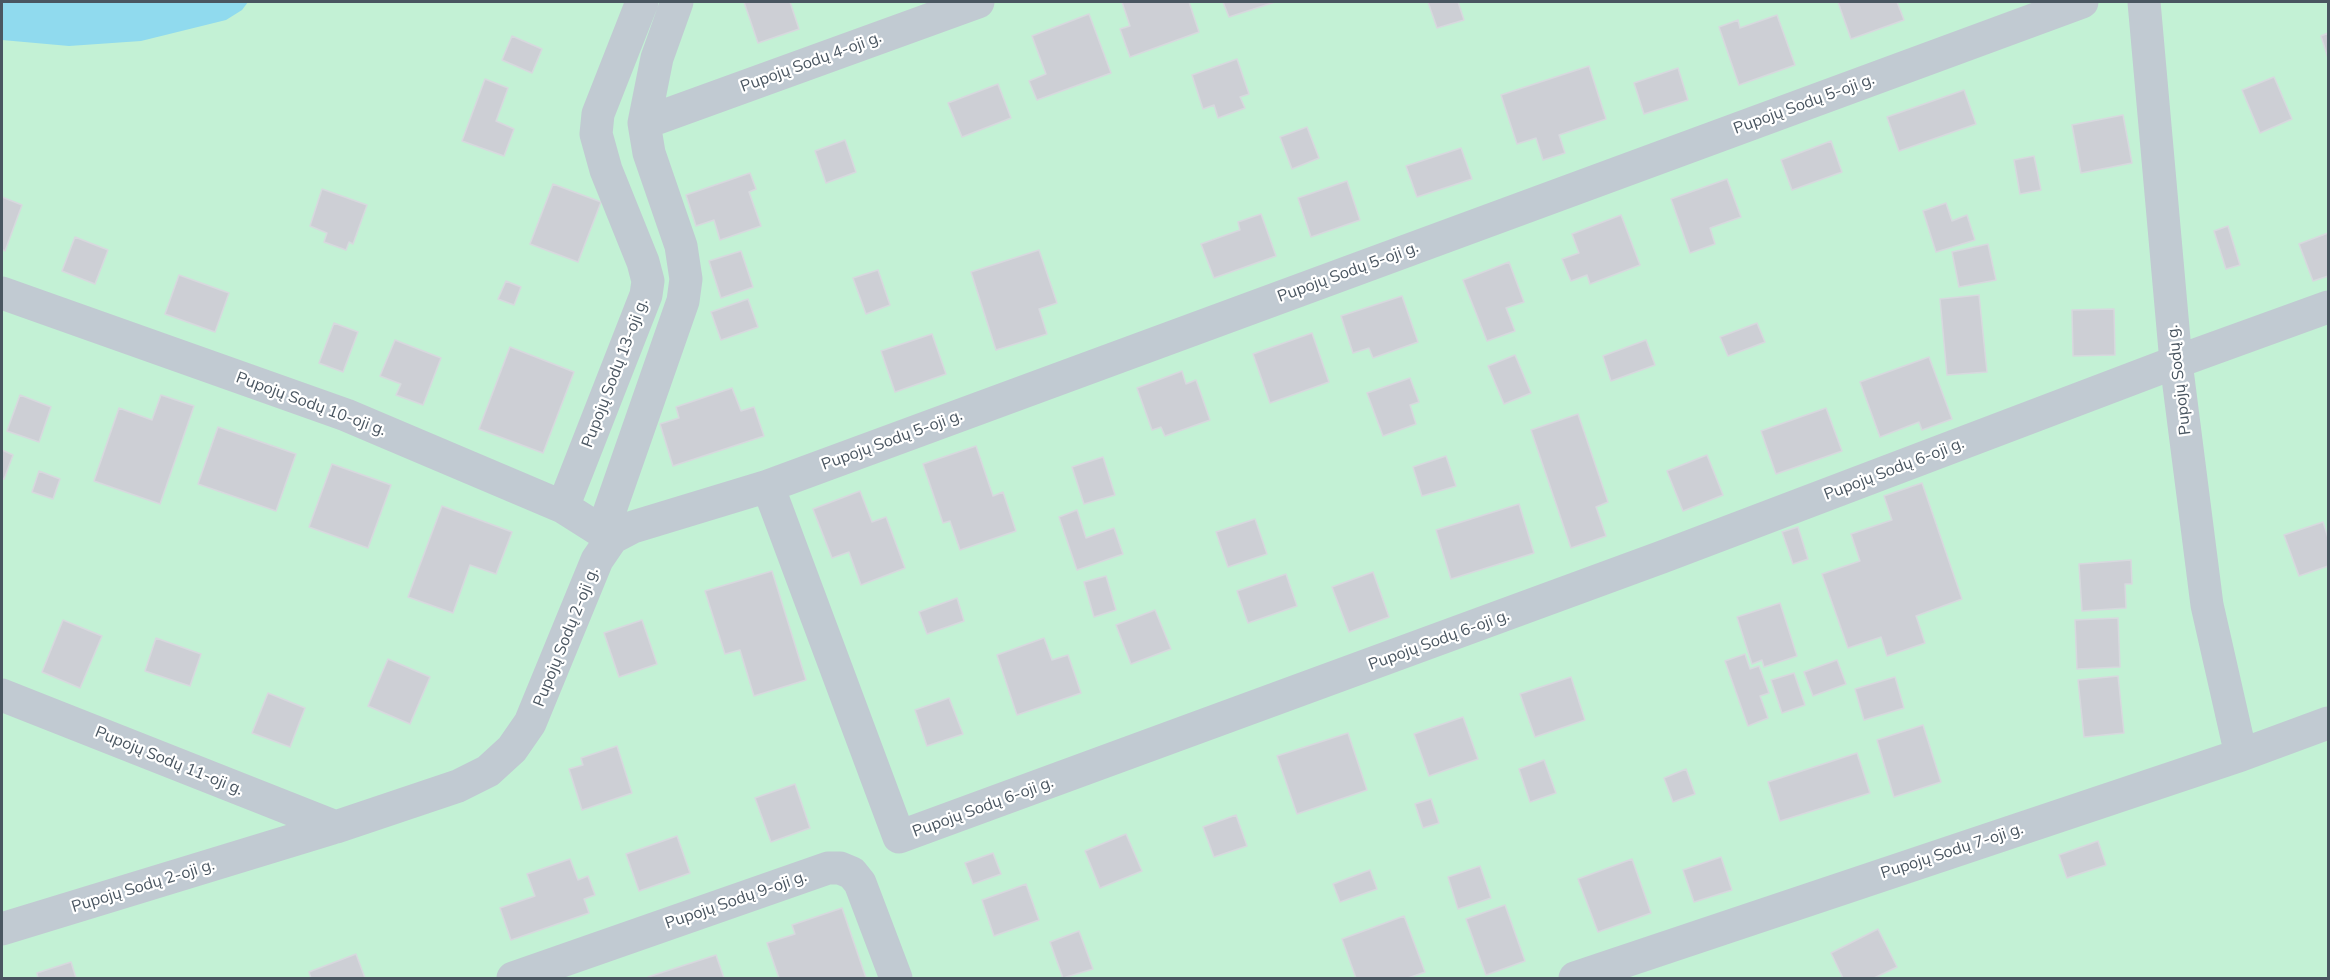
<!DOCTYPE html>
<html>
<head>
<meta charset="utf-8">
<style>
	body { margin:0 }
	#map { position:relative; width:2330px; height:980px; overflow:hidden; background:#f5f3f3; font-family:Mulish,sans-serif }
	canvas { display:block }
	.frame { position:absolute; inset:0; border:3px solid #4a5661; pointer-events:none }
</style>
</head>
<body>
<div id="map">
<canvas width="2330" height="980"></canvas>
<div class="frame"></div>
</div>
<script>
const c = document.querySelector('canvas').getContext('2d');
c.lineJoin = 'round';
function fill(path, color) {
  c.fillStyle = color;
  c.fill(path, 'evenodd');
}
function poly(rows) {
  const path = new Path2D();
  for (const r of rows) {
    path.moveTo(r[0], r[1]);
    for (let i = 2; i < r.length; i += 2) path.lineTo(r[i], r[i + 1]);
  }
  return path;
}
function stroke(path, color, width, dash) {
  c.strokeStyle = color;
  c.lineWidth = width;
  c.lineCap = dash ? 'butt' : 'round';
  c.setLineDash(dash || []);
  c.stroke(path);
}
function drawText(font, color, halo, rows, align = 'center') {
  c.font = font + ' Mulish,sans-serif';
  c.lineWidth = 4.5;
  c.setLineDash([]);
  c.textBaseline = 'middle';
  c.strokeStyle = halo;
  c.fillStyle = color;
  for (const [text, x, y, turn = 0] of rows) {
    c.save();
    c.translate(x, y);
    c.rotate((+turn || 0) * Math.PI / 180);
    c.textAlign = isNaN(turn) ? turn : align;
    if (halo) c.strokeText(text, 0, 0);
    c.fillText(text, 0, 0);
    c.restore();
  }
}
const green = poly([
	[2,2,2328,2,2328,978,2,978]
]);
const water = poly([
	[2,2,248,2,242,10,226,20,141,41,69,46,2,40]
]);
const building = poly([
	[744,2,790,2,799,29,758,43,744,2],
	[1122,2,1189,2,1199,32,1130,57,1120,29,1130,26,1122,2],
	[1223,2,1275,2,1229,17,1223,2],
	[1428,2,1458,2,1464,20,1437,28,1428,2],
	[1838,2,1897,2,1904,20,1851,39,1838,2],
	[1089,14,1111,73,1037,100,1029,81,1046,74,1032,36,1089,14],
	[1777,15,1795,65,1739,85,1719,27,1738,20,1740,28,1777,15],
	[2328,33,2328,58,2321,36,2328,33],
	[512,36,542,49,532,73,502,60,512,36],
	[1237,59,1249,94,1240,97,1245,108,1218,118,1214,105,1203,109,1192,75,1237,59],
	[1589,66,1606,119,1559,135,1565,153,1543,160,1536,138,1517,144,1501,95,1589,66],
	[1678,68,1688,100,1644,114,1634,83,1678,68],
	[2274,77,2292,119,2260,133,2242,90,2274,77],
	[485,79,508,88,496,121,514,129,504,156,462,141,485,79],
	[998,84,1011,118,962,137,948,103,998,84],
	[1964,90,1976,124,1899,151,1887,117,1964,90],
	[2123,115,2132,163,2081,173,2072,125,2123,115],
	[1307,127,1319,158,1292,169,1280,137,1307,127],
	[845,140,856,172,826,183,815,151,845,140],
	[1831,141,1842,172,1792,190,1781,160,1831,141],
	[1461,148,1472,179,1417,197,1406,166,1461,148],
	[2034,156,2041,190,2020,194,2014,160,2034,156],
	[750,173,756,189,749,192,761,226,720,240,714,220,696,226,686,195,750,173],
	[1727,179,1741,217,1710,228,1715,244,1690,253,1671,199,1727,179],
	[1347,181,1360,220,1311,237,1298,198,1347,181],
	[553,184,601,202,578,262,530,244,553,184],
	[322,189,367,205,353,244,349,242,346,250,324,242,327,233,310,226,322,189],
	[2,197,22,205,5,251,2,249,2,197],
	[1946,203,1952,221,1967,215,1975,240,1936,252,1923,211,1946,203],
	[1261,214,1276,256,1214,278,1201,244,1240,230,1238,222,1261,214],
	[1621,215,1640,265,1590,284,1587,275,1571,281,1562,259,1579,253,1572,234,1621,215],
	[2228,226,2240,265,2226,269,2214,231,2228,226],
	[2328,233,2328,276,2313,281,2299,244,2328,233],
	[75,237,108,250,95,284,62,271,75,237],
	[1988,244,1996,280,1959,287,1952,252,1988,244],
	[1039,250,1057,303,1039,309,1047,334,996,350,971,272,1039,250],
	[741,251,753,287,721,298,709,261,741,251],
	[1509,262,1524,302,1506,308,1515,331,1487,341,1463,280,1509,262],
	[878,270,890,305,866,314,853,278,878,270],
	[179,275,229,293,215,332,165,314,179,275],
	[506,281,521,287,514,305,498,299,506,281],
	[1979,295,1987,372,1947,375,1940,299,1979,295],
	[1402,296,1418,342,1373,358,1369,348,1353,353,1341,316,1402,296],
	[748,299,758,327,721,340,711,312,748,299],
	[2114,309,2115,355,2073,356,2072,310,2114,309],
	[334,323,358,332,343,372,319,363,334,323],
	[1757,323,1765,342,1728,356,1720,337,1757,323],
	[1312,333,1329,382,1270,403,1253,354,1312,333],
	[932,334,946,374,895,392,881,351,932,334],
	[395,340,441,358,423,405,396,395,401,384,380,376,395,340],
	[1646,340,1655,365,1611,381,1603,356,1646,340],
	[510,347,574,372,543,453,479,429,510,347],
	[1515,355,1531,393,1504,404,1488,366,1515,355],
	[1929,357,1952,419,1922,430,1919,422,1880,437,1860,382,1929,357],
	[1182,371,1186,384,1196,380,1210,420,1165,436,1161,427,1152,430,1137,388,1182,371],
	[1410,378,1419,402,1410,405,1416,424,1383,436,1367,393,1410,378],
	[732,388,741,411,754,407,764,436,673,466,660,424,679,418,676,407,732,388],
	[20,395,51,407,39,442,7,431,20,395],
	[161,395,194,406,160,504,94,481,119,408,152,420,161,395],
	[1826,408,1842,451,1776,474,1761,431,1826,408],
	[1578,414,1608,502,1596,507,1606,536,1571,548,1531,430,1578,414],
	[218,427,296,454,276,511,198,484,218,427],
	[976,446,993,496,1003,492,1016,531,960,550,950,521,943,523,923,464,976,446],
	[2,450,13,455,4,479,2,478,2,450],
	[1707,455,1723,495,1683,511,1667,471,1707,455],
	[1446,456,1456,486,1422,496,1413,467,1446,456],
	[1103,457,1115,495,1084,504,1072,467,1103,457],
	[332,464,391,485,368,548,309,527,332,464],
	[39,471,60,479,53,499,32,492,39,471],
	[1922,483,1962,599,1916,616,1925,643,1887,656,1881,637,1848,648,1822,574,1860,561,1851,534,1892,520,1884,496,1922,483],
	[860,491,872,522,886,517,905,568,861,585,849,552,832,558,813,509,860,491],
	[1519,504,1534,553,1451,579,1436,530,1519,504],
	[442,506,512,532,496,574,470,565,453,613,408,597,442,506],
	[1077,510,1086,538,1114,528,1123,554,1077,570,1059,517,1077,510],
	[1255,519,1267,554,1228,567,1216,532,1255,519],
	[2323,522,2328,538,2328,566,2299,576,2284,535,2323,522],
	[1798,527,1808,559,1793,564,1782,532,1798,527],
	[2131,560,2132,584,2125,584,2126,608,2082,611,2079,564,2131,560],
	[772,571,806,680,754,696,740,650,725,654,705,591,772,571],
	[1373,572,1389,617,1349,632,1332,587,1373,572],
	[1286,574,1297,606,1248,623,1237,591,1286,574],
	[1106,576,1116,610,1094,617,1084,582,1106,576],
	[957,598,964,621,927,634,919,612,957,598],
	[1780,603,1797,656,1764,667,1762,660,1752,664,1737,617,1780,603],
	[1155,610,1171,649,1131,664,1116,625,1155,610],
	[2118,618,2120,667,2077,669,2075,620,2118,618],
	[63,620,102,636,80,688,42,672,63,620],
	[642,620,657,664,619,677,604,633,642,620],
	[156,638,201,654,190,686,145,671,156,638],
	[1044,638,1052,660,1068,655,1081,693,1017,715,997,655,1044,638],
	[1745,654,1750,669,1759,666,1769,693,1760,696,1768,718,1748,726,1725,661,1745,654],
	[388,659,430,677,410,724,368,706,388,659],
	[1837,660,1846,684,1813,696,1804,672,1837,660],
	[1794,673,1805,705,1782,713,1771,680,1794,673],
	[2118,676,2124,733,2084,737,2078,680,2118,676],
	[1571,677,1585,720,1535,737,1520,694,1571,677],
	[1895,677,1904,708,1864,720,1855,689,1895,677],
	[268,693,305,708,290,747,252,733,268,693],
	[949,698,963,734,927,746,915,710,949,698],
	[1463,717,1478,759,1429,776,1414,734,1463,717],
	[1923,725,1941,782,1894,797,1877,740,1923,725],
	[1348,733,1367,790,1297,814,1277,756,1348,733],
	[617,746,632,793,582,810,569,769,583,765,581,758,617,746],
	[1857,753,1870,793,1780,821,1768,782,1857,753],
	[1544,760,1556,793,1530,802,1519,769,1544,760],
	[1686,769,1695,794,1673,802,1664,778,1686,769],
	[795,784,810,828,771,842,755,798,795,784],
	[1431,799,1439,823,1423,828,1415,804,1431,799],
	[1236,815,1247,846,1214,857,1203,827,1236,815],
	[1126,834,1142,871,1100,888,1085,851,1126,834],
	[677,836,690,873,639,891,626,854,677,836],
	[2098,841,2106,865,2067,878,2059,855,2098,841],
	[993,853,1001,874,973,884,965,863,993,853],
	[1721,857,1732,890,1694,902,1683,870,1721,857],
	[570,859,578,880,588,876,595,895,584,899,589,913,511,940,500,908,535,896,527,874,570,859],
	[1632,859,1651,913,1598,932,1578,879,1632,859],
	[1480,866,1491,898,1458,909,1448,877,1480,866],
	[1370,870,1377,889,1340,902,1333,884,1370,870],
	[1026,884,1039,920,994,936,982,900,1026,884],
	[1505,905,1525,961,1486,975,1466,919,1505,905],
	[842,908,866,978,779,978,767,943,795,934,792,925,842,908],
	[1404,916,1425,972,1408,978,1356,978,1342,939,1404,916],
	[1878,929,1897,967,1874,978,1843,978,1831,953,1878,929],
	[1079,931,1093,969,1063,978,1050,942,1079,931],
	[356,954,365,978,311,978,309,972,356,954],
	[716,955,724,978,649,978,648,977,716,955],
	[71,962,76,978,38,978,37,973,71,962]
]);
const street = poly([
	[2144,2,2176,362,2207,605,2241,755],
	[644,123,978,2],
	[2,293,346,415,563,507,612,538],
	[768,486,899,837,1662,557,2176,362,2328,307],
	[563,507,646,295,648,281,643,262,606,170,596,134,598,114,642,2],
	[612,538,633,527,768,486,2082,2],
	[2,695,336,827],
	[2,929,336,827,458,786,488,771,512,749,530,723,597,560,612,538,609,513,683,301,686,279,681,246,649,153,644,123,657,58,677,2],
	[513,978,828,868,840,868,852,873,860,883,896,978],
	[1575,978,2241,755,2328,723]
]);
const streetNames = [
	["Pupojų Sodų 4-oji g.",811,62,-20],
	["Pupojų Sodų 5-oji g.",1804,104,-20],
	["Pupojų Sodų 5-oji g.",1348,272,-20],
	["Pupojų Sodų 13-oji g.",615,373,-69],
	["Pupojų Sodų g.",2179,380,-97],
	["Pupojų Sodų 10-oji g.",311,404,20],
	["Pupojų Sodų 5-oji g.",892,440,-20],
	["Pupojų Sodų 6-oji g.",1894,469,-21],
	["Pupojų Sodų 2-oji g.",566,637,-68],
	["Pupojų Sodų 6-oji g.",1439,640,-20],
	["Pupojų Sodų 11-oji g.",169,761,22],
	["Pupojų Sodų 6-oji g.",983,807,-20],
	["Pupojų Sodų 7-oji g.",1952,851,-18],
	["Pupojų Sodų 2-oji g.",143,886,-17],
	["Pupojų Sodų 9-oji g.",736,900,-19]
];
fill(green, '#c3f1d5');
fill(water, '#90daee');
fill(building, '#cdcfd5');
stroke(building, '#d7d9de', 1.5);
stroke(street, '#c1cad2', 33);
drawText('16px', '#4a5661', '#fff', streetNames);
</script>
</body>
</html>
